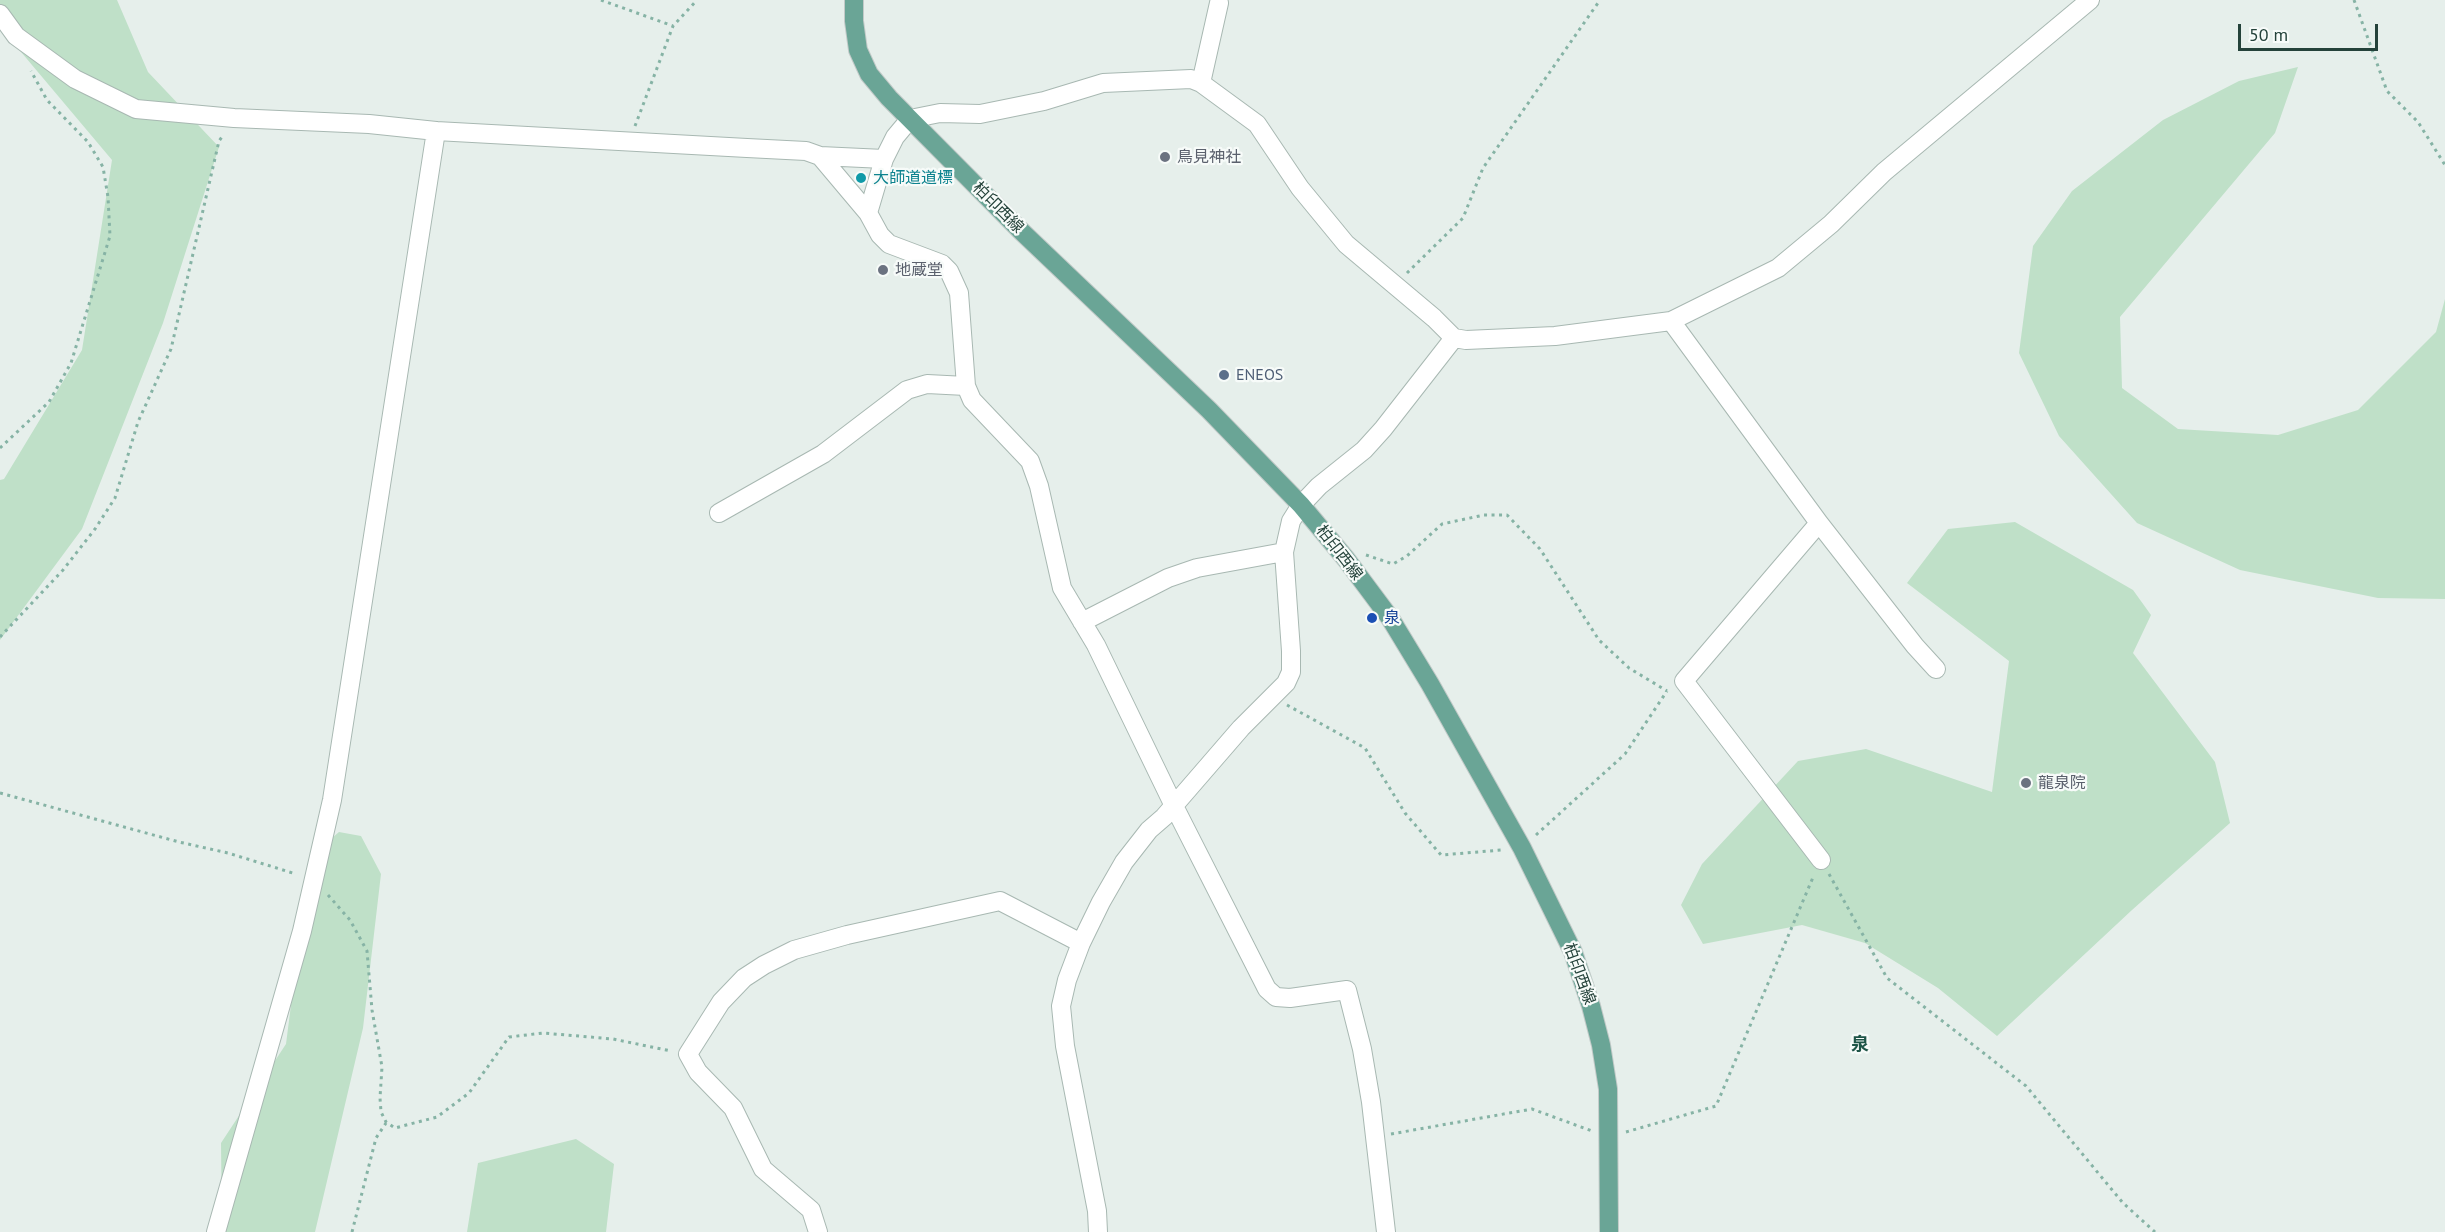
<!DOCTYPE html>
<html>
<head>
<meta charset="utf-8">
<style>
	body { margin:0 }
	#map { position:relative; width:2445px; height:1232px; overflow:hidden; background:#e6efeb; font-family:"PT Sans",sans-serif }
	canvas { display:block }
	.scale { position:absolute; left:2238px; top:24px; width:140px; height:27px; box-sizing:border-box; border:3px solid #24423a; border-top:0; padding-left:8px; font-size:18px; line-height:21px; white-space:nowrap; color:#24423a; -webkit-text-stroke:4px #f7fbf9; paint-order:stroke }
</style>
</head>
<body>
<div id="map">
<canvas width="2445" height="1232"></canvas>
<div class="scale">50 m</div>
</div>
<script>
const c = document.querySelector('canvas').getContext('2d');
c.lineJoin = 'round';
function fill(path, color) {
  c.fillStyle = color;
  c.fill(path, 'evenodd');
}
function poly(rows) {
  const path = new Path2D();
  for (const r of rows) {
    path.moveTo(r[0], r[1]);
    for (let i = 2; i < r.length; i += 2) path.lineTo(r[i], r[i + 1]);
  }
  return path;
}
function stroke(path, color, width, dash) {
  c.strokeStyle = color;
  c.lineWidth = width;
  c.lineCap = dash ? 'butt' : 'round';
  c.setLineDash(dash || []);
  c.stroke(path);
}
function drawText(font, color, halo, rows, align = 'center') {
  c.font = font + ' "PT Sans","Noto Sans JP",sans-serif';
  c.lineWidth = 4.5;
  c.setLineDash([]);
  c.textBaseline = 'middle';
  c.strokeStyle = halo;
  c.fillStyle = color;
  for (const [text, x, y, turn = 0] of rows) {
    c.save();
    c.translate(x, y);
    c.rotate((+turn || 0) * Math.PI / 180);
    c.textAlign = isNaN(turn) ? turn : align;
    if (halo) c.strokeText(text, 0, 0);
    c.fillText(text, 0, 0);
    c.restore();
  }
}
const green = poly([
	[0,0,117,0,148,72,219,147,163,323,82,529,0,640,0,480,4,479,82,350,112,160,0,27],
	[2298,67,2275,133,2120,317,2122,388,2178,429,2278,435,2358,410,2436,332,2445,299,2445,599,2378,598,2240,570,2137,523,2059,436,2019,353,2033,246,2072,191,2163,120,2239,81],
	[2015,522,2133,590,2151,615,2133,653,2215,762,2230,823,2132,910,1997,1036,1938,988,1865,943,1802,925,1703,944,1681,905,1702,864,1798,761,1866,749,1992,792,2009,661,1907,583,1948,529],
	[339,832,361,836,381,874,363,1028,315,1232,222,1232,221,1143,286,1044,310,857],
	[576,1139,614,1164,606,1232,467,1232,478,1163]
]);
const path = poly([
	[601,0,673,26],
	[2354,0,2387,91,2418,122,2445,165],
	[635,126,673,26,697,0],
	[1407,273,1463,218,1483,168,1600,0],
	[0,448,49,402,71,363,110,236,108,197,103,167,88,142,47,100,31,71],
	[1366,555,1393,564,1407,556,1442,524,1484,515,1507,515,1540,549,1599,640,1629,668,1667,691],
	[0,637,63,570,95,529,115,498,138,422,171,349,219,141,224,134],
	[1287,705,1365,748,1405,813,1441,855,1501,850],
	[0,793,179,842,228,853,296,874],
	[1536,835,1625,754,1667,691],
	[1829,874,1887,978,2026,1086,2123,1203,2155,1232],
	[328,895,350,920,367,951,372,1010,382,1067,380,1098,381,1112,386,1122,395,1128,437,1117,469,1093,509,1037,543,1033,613,1039,671,1051],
	[1626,1132,1716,1106,1814,875],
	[1391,1134,1532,1109,1592,1131],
	[352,1232,376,1138,386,1123]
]);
const minor = poly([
	[0,14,16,36,75,79,136,109,234,118,369,124,436,131,747,148,806,151,820,156,884,159],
	[1201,83,1219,3],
	[820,156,868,213,880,235,889,244,942,264,949,271,959,293,966,386,972,400,1030,461,1039,486,1062,588,1096,645,1174,806,1267,989,1276,997,1290,998,1347,990,1362,1049,1371,1102,1386,1232],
	[868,213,884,159,895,137,910,119,940,113,980,114,1044,101,1103,83,1191,79,1201,83,1257,124,1300,188,1346,244,1434,318,1454,338],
	[1671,321,1819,523,1684,681,1821,860],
	[719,513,823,454,907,390,927,384,966,386],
	[1819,523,1915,646,1936,669],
	[1082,622,1168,578,1197,568,1284,552],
	[216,1232,302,931,332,800,436,131],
	[818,1232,811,1210,763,1169,733,1108,698,1072,688,1054,721,1002,744,978,764,965,794,950,847,935,1000,901,1081,943],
	[1098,1232,1097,1211,1065,1046,1061,1006,1067,980,1081,943,1101,902,1124,862,1149,830,1164,817,1241,728,1286,683,1291,672,1291,651,1284,552,1291,521,1301,505,1319,486,1364,450,1383,429,1454,338,1466,340,1555,336,1671,321,1778,268,1831,224,1884,172,2090,0]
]);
const major = poly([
	[854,0,854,21,858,50,869,74,889,98,1020,230,1209,410,1301,505,1346,559,1390,618,1430,684,1522,848,1573,952,1591,1006,1601,1045,1608,1089,1609,1232]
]);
const markers = [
	[1165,157,6,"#6b7280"],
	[861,178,6,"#0f9aa8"],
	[883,270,6,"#6b7280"],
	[1224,375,6,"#5c6f8a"],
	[1372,618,6,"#1a4fb4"],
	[2026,783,6,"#6b7280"]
];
const worshipNames = [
	["鳥見神社",1177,157],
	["地蔵堂",895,270],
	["龍泉院",2038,783]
];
const cultureNames = [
	["大師道道標",873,178]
];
const streetNames = [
	["柏印西線",998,208,45],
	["柏印西線",1339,553,52],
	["柏印西線",1579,974,70]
];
const serviceNames = [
	["ENEOS",1236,375]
];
const transitNames = [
	["泉",1384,618]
];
const neighbourhoodNames = [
	["泉",1860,1045]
];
fill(green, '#bfe0c8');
stroke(minor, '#a8b8b2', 20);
stroke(major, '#c2cac8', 20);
stroke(path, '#86b3a5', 3, [3, 4.5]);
stroke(minor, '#fff', 18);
stroke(major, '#6aa596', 18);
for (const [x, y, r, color] of markers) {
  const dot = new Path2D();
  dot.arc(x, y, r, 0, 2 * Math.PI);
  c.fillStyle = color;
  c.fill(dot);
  stroke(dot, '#f7fbf9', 2);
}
drawText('16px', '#5b616d', '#f7fbf9', worshipNames, 'left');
drawText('16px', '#0d838f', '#f7fbf9', cultureNames, 'left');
drawText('16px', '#24423a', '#f7fbf9', streetNames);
drawText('16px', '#4e5e75', '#f7fbf9', serviceNames, 'left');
drawText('16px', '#164399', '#f7fbf9', transitNames, 'left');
drawText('bold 18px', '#1f5548', '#f7fbf9', neighbourhoodNames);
</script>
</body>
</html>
